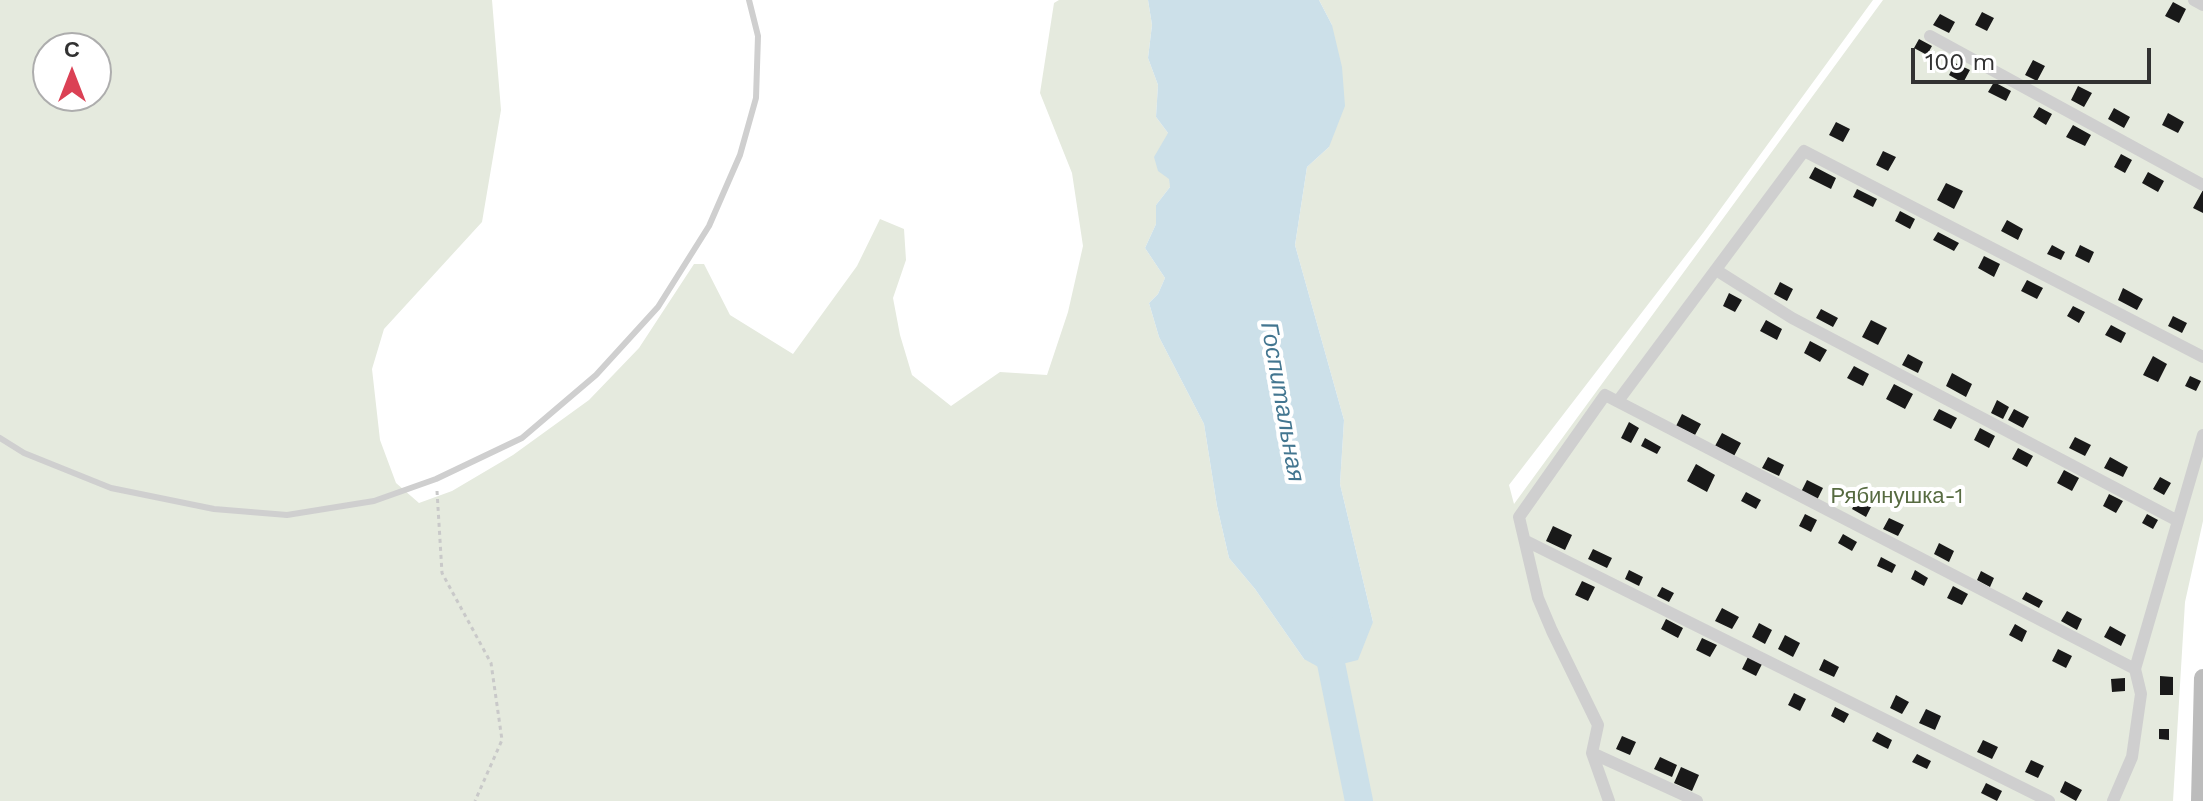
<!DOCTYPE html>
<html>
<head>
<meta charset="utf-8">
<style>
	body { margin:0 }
	#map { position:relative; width:2203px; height:801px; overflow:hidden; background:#fff; font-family:"Work Sans",sans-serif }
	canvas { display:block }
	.north { position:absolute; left:32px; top:32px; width:80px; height:80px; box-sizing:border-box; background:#fff; border:2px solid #adadad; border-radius:50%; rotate:0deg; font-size:22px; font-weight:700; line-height:32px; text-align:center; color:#323232 }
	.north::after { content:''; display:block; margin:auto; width:28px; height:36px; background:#db4155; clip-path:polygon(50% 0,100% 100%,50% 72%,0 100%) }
	.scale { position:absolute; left:1911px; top:48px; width:240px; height:36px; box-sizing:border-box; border:4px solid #323232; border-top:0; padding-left:10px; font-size:24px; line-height:28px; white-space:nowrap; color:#323232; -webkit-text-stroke:6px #fff; paint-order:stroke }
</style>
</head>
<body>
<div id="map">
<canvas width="2203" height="801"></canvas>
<div class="north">С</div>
<div class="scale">100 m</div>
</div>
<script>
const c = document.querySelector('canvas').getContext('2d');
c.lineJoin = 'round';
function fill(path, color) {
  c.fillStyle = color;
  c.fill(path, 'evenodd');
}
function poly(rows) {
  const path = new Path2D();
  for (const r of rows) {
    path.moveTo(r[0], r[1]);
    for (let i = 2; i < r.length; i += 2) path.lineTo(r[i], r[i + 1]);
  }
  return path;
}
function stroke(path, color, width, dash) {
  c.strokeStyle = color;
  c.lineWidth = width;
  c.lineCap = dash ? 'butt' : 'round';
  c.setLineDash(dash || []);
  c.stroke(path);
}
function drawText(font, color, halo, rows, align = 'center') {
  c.font = font + ' "Work Sans",sans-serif';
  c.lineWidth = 8;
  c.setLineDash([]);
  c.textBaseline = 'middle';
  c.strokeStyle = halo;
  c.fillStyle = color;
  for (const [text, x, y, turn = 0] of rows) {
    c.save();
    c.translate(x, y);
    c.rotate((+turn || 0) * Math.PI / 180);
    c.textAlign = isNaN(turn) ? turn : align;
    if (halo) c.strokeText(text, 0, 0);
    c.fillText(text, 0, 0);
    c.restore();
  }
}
const green = poly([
	[0,0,492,0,501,110,482,222,384,329,372,369,380,440,396,483,419,503,452,491,513,455,589,400,639,348,694,264,704,264,730,315,793,354,857,266,880,219,904,229,906,260,893,298,900,335,912,375,951,406,1000,372,1047,375,1068,312,1083,246,1072,173,1040,93,1054,3,1059,0,1148,0,1152,25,1148,58,1158,85,1156,117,1168,133,1170,187,1156,205,1156,224,1145,248,1165,278,1158,294,1149,303,1159,337,1204,424,1217,506,1229,558,1255,589,1304,659,1373,622,1340,484,1344,420,1295,245,1307,167,1329,147,1332,25,1319,0,1873,0,1703,233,1509,485,1514,504,1883,0,2203,0,2203,521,2185,602,2173,801,0,801],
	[48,48,96,48,96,96,48,96]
]);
const water = poly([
	[1148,0,1319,0,1332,25,1342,67,1345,106,1329,147,1307,167,1295,245,1344,420,1340,484,1373,622,1358,660,1322,669,1304,659,1255,589,1229,558,1217,506,1204,424,1159,337,1149,303,1158,294,1165,278,1145,248,1156,224,1156,205,1170,187,1169,179,1158,171,1154,157,1168,133,1156,117,1158,85,1148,58,1152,25]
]);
const river = poly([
	[1324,629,1359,801]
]);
const building = poly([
	[2173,2,2186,9,2179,23,2165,16],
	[1982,12,1994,18,1987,31,1975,25],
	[1940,14,1955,22,1949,33,1933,25],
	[1919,39,1932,46,1927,55,1914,48],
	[2033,60,2045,66,2037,81,2025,75],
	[1955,63,1970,70,1963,83,1949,75],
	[1994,82,2011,91,2006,101,1988,92],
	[2078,86,2092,93,2084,107,2071,100],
	[2039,107,2052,114,2046,125,2033,117],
	[2114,108,2130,117,2124,128,2108,119],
	[2168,113,2184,122,2178,133,2162,125],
	[1836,122,1850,129,1843,142,1829,135],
	[2073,125,2091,135,2085,146,2066,137],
	[1883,151,1896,157,1888,171,1876,165],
	[2121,154,2132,160,2125,173,2114,167],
	[1815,167,1836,178,1831,189,1809,178],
	[2148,172,2164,181,2158,192,2142,183],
	[1946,183,1963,191,1954,209,1937,200],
	[1857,189,1877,199,1873,207,1853,197],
	[2203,190,2203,213,2193,208],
	[1900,211,1915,219,1910,229,1895,221],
	[2007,220,2023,229,2018,240,2001,231],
	[1938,232,1959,243,1954,251,1933,240],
	[2052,245,2065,252,2061,260,2047,254],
	[2080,245,2094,252,2089,263,2075,256],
	[1984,256,2000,264,1994,277,1978,268],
	[2027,280,2043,288,2037,299,2021,291],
	[1780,282,1793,289,1787,301,1774,294],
	[2123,288,2143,299,2137,310,2118,300],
	[1729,293,1742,300,1735,312,1723,306],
	[2073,306,2085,312,2079,323,2067,316],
	[1821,309,1838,318,1833,327,1816,318],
	[2173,316,2187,323,2182,333,2168,326],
	[1766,320,1782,329,1777,340,1760,331],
	[1871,320,1887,328,1878,345,1862,337],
	[2111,325,2126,333,2121,343,2105,335],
	[1810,341,1827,350,1820,362,1804,353],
	[1908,354,1923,362,1918,373,1902,365],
	[2153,356,2167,364,2158,382,2143,375],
	[1854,366,1869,374,1863,386,1847,378],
	[1952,373,1972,384,1966,397,1946,386],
	[2190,376,2201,381,2196,391,2185,386],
	[1894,384,1913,394,1905,409,1886,399],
	[1997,400,2009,407,2003,419,1991,413],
	[1939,409,1957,418,1951,429,1933,420],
	[2014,409,2029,417,2023,428,2008,420],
	[1682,414,1701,424,1695,435,1676,426],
	[1629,422,1639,428,1631,443,1621,438],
	[1980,428,1995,436,1989,448,1974,440],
	[1722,433,1741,443,1734,456,1715,446],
	[2075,437,2091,445,2085,456,2069,448],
	[1645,438,1661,447,1657,454,1641,446],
	[2018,448,2033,456,2027,467,2012,459],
	[1768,457,1784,465,1779,476,1762,468],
	[2110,457,2128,467,2123,477,2104,468],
	[1696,464,1715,475,1707,492,1687,481],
	[2064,470,2079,478,2072,491,2057,483],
	[2160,477,2171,483,2164,495,2153,489],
	[1807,480,1823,488,1817,500,1801,492],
	[1746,492,1761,500,1756,509,1741,501],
	[2109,494,2123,501,2116,513,2103,506],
	[1857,500,1871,507,1866,517,1852,509],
	[1805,514,1817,520,1811,532,1799,526],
	[2147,514,2158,520,2153,529,2142,523],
	[1889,518,1904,525,1898,536,1883,529],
	[1553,526,1572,535,1565,550,1546,541],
	[1843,534,1857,542,1852,551,1838,543],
	[1939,543,1954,551,1949,562,1934,554],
	[1593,549,1612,558,1607,568,1588,559],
	[1881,557,1896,565,1892,573,1877,566],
	[1629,570,1643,577,1639,586,1625,579],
	[1915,570,1928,578,1924,586,1911,579],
	[1981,571,1994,578,1990,587,1977,580],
	[1582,581,1595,587,1588,601,1575,595],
	[1953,586,1968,594,1962,605,1947,598],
	[1662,587,1674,593,1669,602,1657,596],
	[2026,592,2043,601,2039,608,2022,599],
	[1722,608,1739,617,1732,629,1715,621],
	[2067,611,2082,619,2077,630,2061,621],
	[1666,619,1683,628,1678,638,1661,629],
	[1759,623,1772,630,1765,644,1752,637],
	[2015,624,2027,631,2022,642,2009,635],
	[2110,626,2126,635,2121,646,2104,637],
	[1785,635,1800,643,1793,657,1778,649],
	[1702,638,1717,645,1710,657,1696,650],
	[2058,649,2072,656,2066,668,2052,661],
	[1748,657,1762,664,1756,676,1742,669],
	[1824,659,1839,667,1834,677,1819,670],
	[2160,676,2173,677,2173,695,2160,695],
	[2125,678,2125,691,2112,692,2111,679],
	[1794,693,1806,699,1800,711,1788,705],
	[1896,695,1909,702,1902,714,1890,708],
	[1835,707,1849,714,1844,723,1831,716],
	[1926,709,1941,716,1935,730,1919,723],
	[2159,729,2169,729,2169,740,2159,739],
	[1877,732,1892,740,1888,749,1872,741],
	[1622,736,1636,742,1630,755,1616,749],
	[1983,740,1998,747,1992,759,1977,752],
	[1917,754,1931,761,1927,769,1912,762],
	[1660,757,1677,765,1672,777,1654,769],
	[2031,760,2044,766,2038,778,2025,772],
	[1681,767,1699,775,1692,791,1674,783],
	[2065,781,2082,790,2076,801,2060,792],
	[1986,783,2002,791,1997,801,1981,793]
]);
const path = poly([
	[437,491,442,573,491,663,502,740,475,801]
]);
const lane = poly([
	[0,438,24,453,111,488,214,509,287,515,374,501,436,479,522,438,596,375,658,307,709,226,740,155,756,98,758,36,749,0]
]);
const street = poly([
	[2194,0,2203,5],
	[1930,36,2203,185],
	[1716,270,1792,318,2178,521],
	[1618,401,1804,151,2203,357],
	[1526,541,2049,801],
	[1592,753,1697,801],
	[1609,801,1592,753,1598,725,1552,631,1538,598,1519,517,1605,395,2135,669,2203,435],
	[2113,801,2132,757,2141,694,2135,669]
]);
const secondary = poly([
	[2200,801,2203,678]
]);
const parkNames = [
	["Рябинушка-1",1897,497]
];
const waterNames = [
	["Госпитальная",1282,402,80]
];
fill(green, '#e5eade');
fill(water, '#cce0e9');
stroke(river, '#cce0e9', 28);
fill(building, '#191919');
stroke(path, '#c9c9c9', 3, [4, 4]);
stroke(lane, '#cfcfcf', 6);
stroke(street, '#cfcfcf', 12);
stroke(secondary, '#bcbcbc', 18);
drawText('22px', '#576b41', '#fff', parkNames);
drawText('italic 24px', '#437690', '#fff', waterNames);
</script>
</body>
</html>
